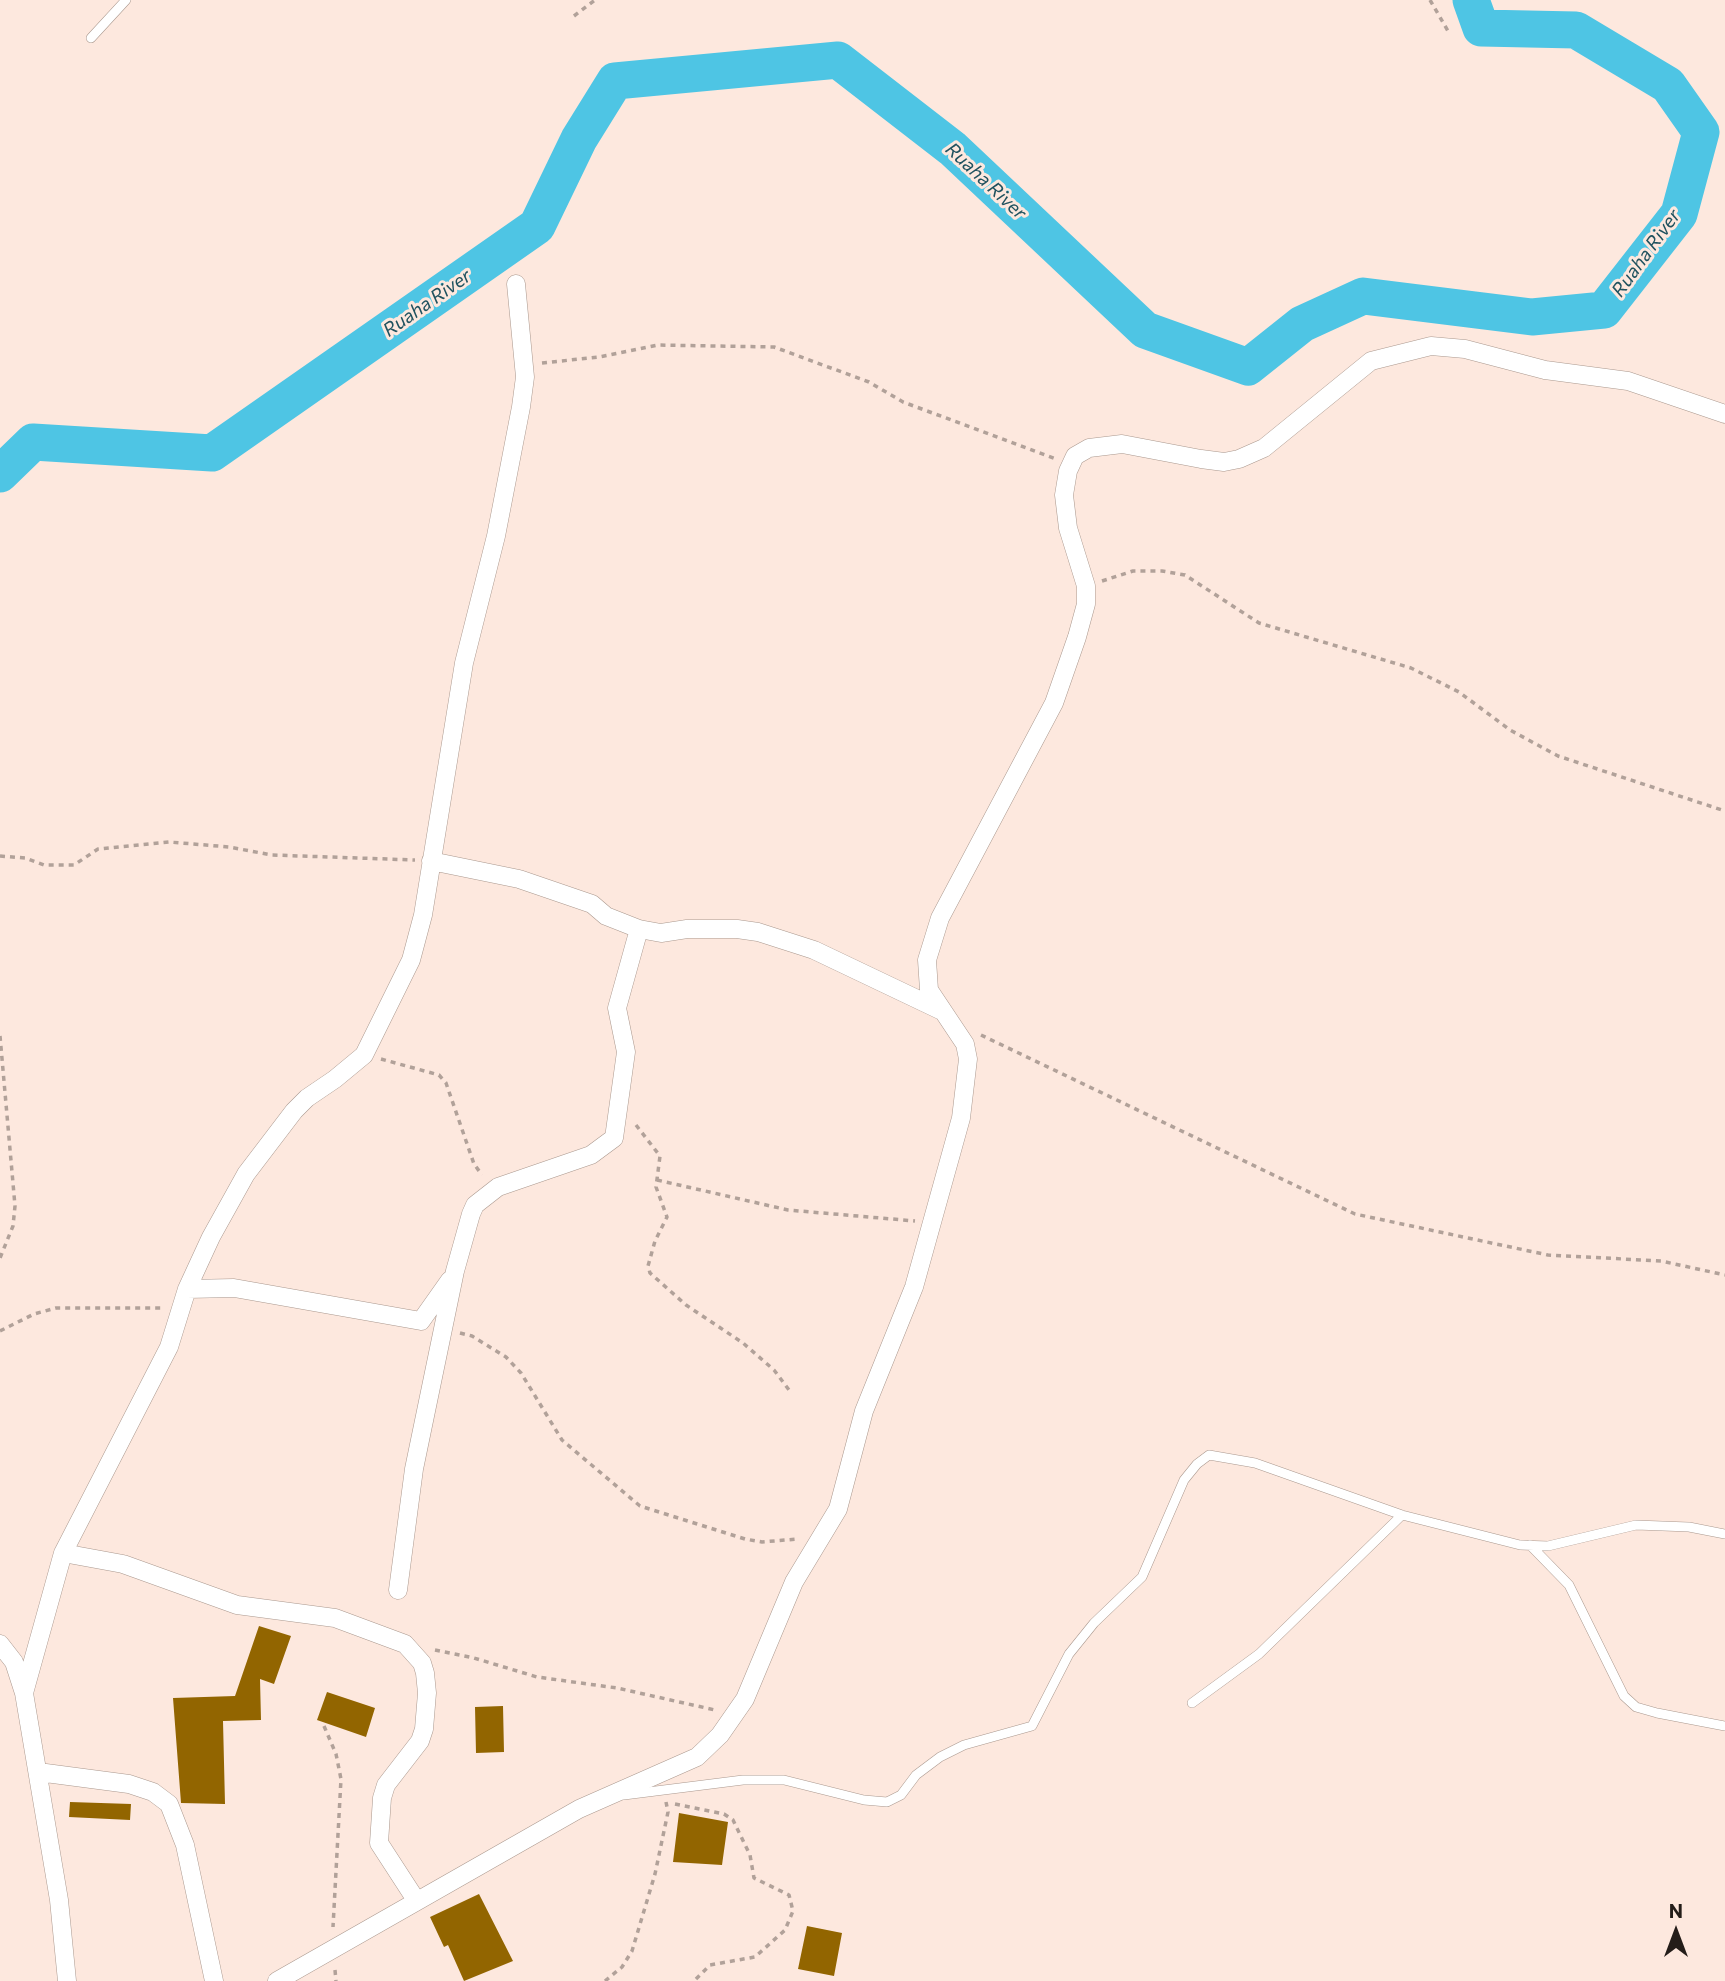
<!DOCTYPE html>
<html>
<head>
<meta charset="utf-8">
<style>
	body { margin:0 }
	#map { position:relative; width:1725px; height:1981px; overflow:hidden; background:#fde8de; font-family:Commissioner,sans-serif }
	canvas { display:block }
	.north { position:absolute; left:1641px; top:1897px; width:70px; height:70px; -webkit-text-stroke:5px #fde8de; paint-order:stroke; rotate:0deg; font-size:19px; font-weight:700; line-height:28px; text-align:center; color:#241d19 }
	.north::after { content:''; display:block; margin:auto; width:24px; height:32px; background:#241d19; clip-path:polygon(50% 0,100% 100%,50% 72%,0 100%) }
</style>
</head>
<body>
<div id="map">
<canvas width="1725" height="1981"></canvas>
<div class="north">N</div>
</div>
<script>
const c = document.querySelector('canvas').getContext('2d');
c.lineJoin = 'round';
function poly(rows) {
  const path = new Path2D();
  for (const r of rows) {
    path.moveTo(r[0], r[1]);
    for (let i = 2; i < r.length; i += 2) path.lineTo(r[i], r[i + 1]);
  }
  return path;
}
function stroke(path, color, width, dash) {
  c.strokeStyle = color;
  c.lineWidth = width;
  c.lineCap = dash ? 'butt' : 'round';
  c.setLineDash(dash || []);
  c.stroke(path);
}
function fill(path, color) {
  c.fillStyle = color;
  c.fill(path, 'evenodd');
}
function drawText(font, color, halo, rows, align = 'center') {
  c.font = font + ' Commissioner,sans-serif';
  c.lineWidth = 6;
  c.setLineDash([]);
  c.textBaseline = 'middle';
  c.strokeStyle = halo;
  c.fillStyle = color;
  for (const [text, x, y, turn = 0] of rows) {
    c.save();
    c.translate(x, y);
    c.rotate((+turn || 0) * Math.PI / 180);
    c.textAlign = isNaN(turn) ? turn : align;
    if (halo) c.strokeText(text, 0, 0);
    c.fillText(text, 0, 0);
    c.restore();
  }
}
const river = poly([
	[0,474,33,442,212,453,537,226,579,139,615,81,838,60,953,149,1145,330,1248,367,1302,324,1363,296,1532,317,1604,310,1679,214,1701,132,1668,85,1576,30,1481,28,1471,0]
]);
const building = poly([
	[259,1626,291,1636,274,1684,260,1679,261,1720,223,1721,225,1804,181,1803,173,1698,235,1696],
	[327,1692,375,1708,366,1737,317,1720],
	[503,1706,504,1752,476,1753,475,1707],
	[70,1802,131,1804,130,1820,69,1817],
	[679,1813,728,1822,722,1865,673,1862],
	[479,1894,513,1961,464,1981,448,1945,444,1947,430,1917],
	[807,1926,842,1933,834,1976,798,1969]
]);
const path = poly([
	[1430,0,1448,31],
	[574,16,595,0],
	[542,363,599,357,658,345,774,347,869,382,903,402,1056,459],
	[1102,581,1133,571,1162,571,1185,575,1259,623,1411,668,1459,692,1510,730,1558,756,1725,811],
	[0,856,25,858,44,865,74,865,98,849,169,842,229,847,272,855,415,860],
	[981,1035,1355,1214,1548,1255,1661,1261,1725,1275],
	[0,1036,15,1206,13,1226,0,1258],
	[381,1059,439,1075,446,1083,474,1164,482,1175],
	[636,1125,660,1156,656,1187,667,1217,655,1241,648,1266,650,1273,686,1305,743,1343,774,1370,789,1390],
	[657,1180,788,1210,915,1221],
	[0,1331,34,1314,56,1308,161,1308],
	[460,1333,472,1336,506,1357,521,1373,562,1440,640,1506,745,1539,762,1542,798,1539],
	[435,1650,474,1658,537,1677,617,1688,715,1710],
	[324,1726,336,1754,341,1779,333,1927],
	[675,1804,724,1814,733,1820,750,1855,754,1878,789,1895,793,1911,785,1930,755,1957,710,1965,694,1981],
	[335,1970,336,1981],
	[605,1981,622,1967,632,1951,655,1874,668,1812,666,1802]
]);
const lane = poly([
	[91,38,126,0],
	[1530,1545,1569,1585,1624,1696,1636,1707,1657,1713,1725,1726],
	[1192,1703,1259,1654,1402,1515],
	[624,1795,743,1780,784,1780,864,1800,887,1802,901,1795,916,1775,940,1757,964,1745,1032,1726,1069,1654,1094,1623,1142,1577,1184,1480,1197,1464,1209,1455,1255,1463,1402,1515,1520,1545,1548,1546,1636,1525,1689,1527,1725,1534]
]);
const street = poly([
	[431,861,519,879,592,904,606,916,639,929,661,933,687,929,737,929,758,932,814,950,940,1010],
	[187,1289,234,1288,421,1321,450,1280],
	[63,1553,123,1564,237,1605,335,1618,405,1644,422,1663,425,1673,427,1693,424,1729,420,1741,386,1785,382,1798,379,1843,416,1900],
	[398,1590,414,1469,455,1271,471,1214,475,1205,498,1187,591,1155,614,1138,626,1052,617,1008,639,929],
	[0,1644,14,1662,24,1693,59,1900,67,1981],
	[24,1693,63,1553,169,1347,187,1289,211,1237,246,1174,294,1111,307,1098,335,1079,364,1055,411,960,423,915,464,663,496,536,521,407,525,377,516,284],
	[38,1772,129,1784,153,1792,169,1804,185,1845,214,1981],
	[277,1981,579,1809,697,1757,720,1735,745,1699,794,1582,838,1509,864,1411,914,1287,961,1118,968,1059,965,1044,929,990,927,960,940,918,1054,703,1077,637,1086,604,1086,586,1068,528,1064,495,1068,471,1075,456,1089,448,1122,444,1201,459,1224,462,1239,459,1264,448,1371,361,1431,346,1465,349,1545,370,1628,381,1725,414]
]);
const waterNames = [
	["Ruaha River",986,181,43],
	["Ruaha River",1646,253,-54],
	["Ruaha River",427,303,-35]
];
stroke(river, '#4ec5e4', 37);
fill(building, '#926500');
stroke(lane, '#aa988e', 10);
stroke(street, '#aa988e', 19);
stroke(path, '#b1a199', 3.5, [5, 5]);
stroke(lane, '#fff', 9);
stroke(street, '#fff', 18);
drawText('italic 19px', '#20525f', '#fde8de', waterNames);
</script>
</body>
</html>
